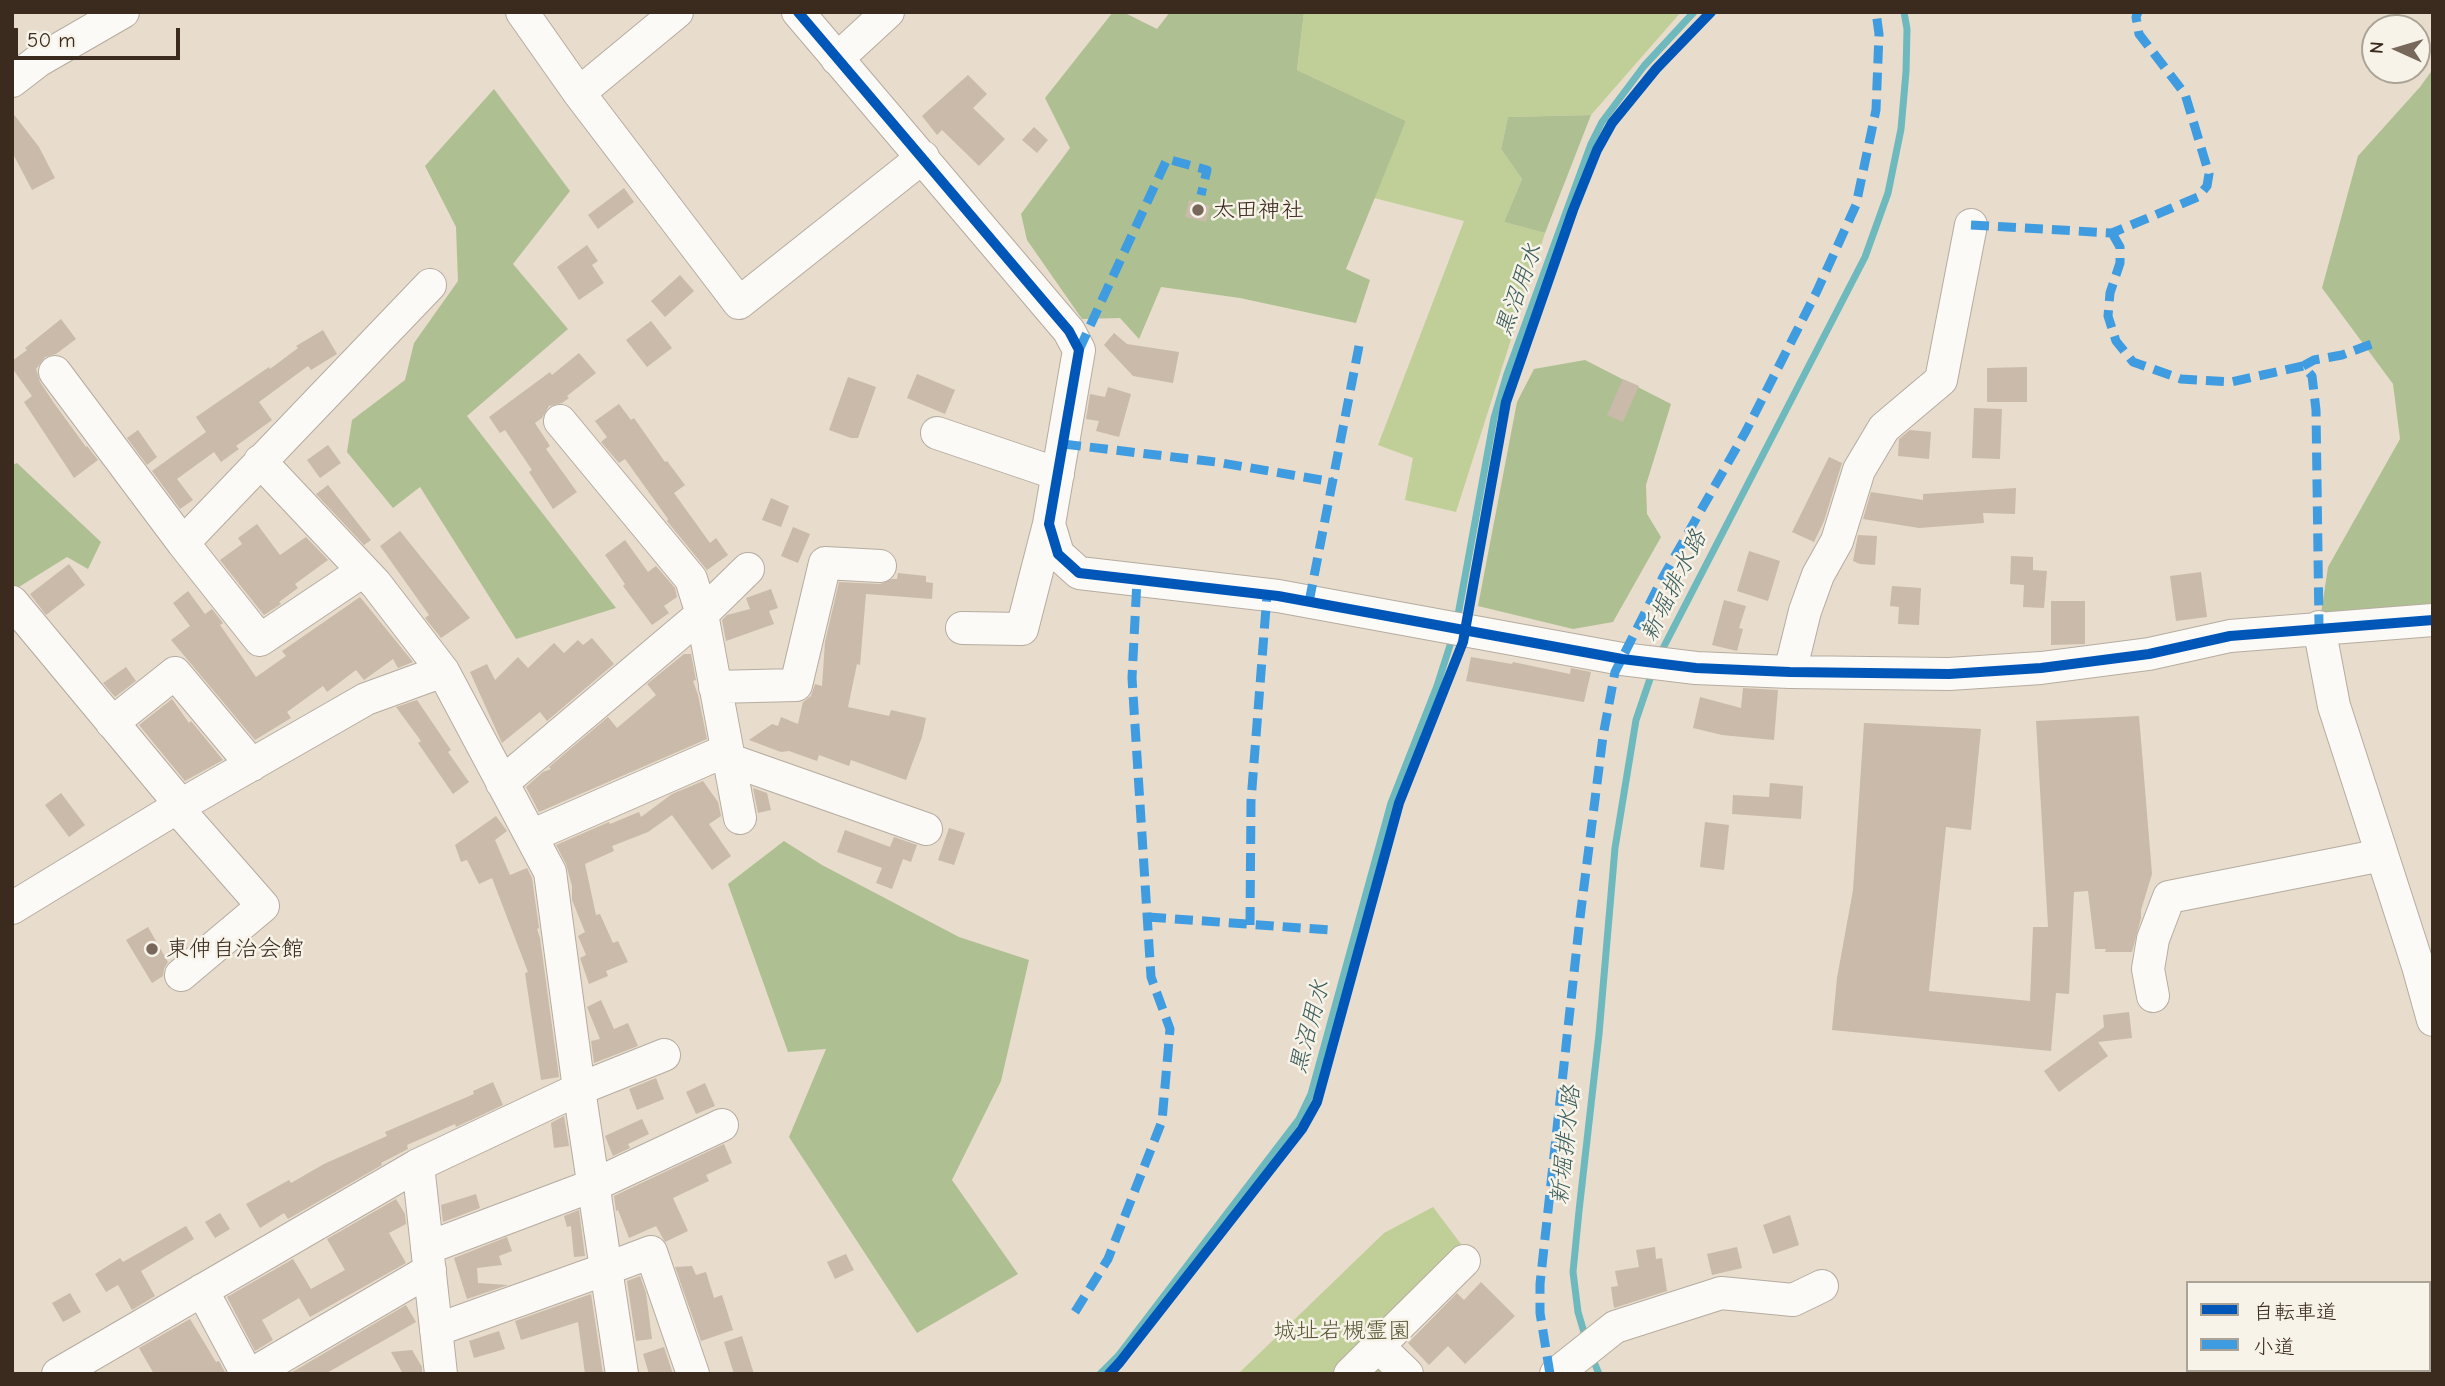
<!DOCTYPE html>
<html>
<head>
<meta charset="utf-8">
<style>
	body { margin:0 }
	#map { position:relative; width:2445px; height:1386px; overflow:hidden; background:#e8dccc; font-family:"Comic Neue","Klee One",sans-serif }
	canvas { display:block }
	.frame { position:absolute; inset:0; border:14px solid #3b2a1e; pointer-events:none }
	.legend { position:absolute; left:2186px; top:1281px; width:245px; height:91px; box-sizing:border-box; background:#f7f3e8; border:2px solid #aca397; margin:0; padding:9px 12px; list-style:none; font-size:21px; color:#3b2a1e }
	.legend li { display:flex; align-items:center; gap:14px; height:35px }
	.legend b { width:35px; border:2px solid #aca397 }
	.north { position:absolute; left:2361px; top:14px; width:70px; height:70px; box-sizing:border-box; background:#f7f3e8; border:2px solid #aca397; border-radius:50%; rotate:274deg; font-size:19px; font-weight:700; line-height:28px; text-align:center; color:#3b2a1e }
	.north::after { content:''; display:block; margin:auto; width:24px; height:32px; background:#78685b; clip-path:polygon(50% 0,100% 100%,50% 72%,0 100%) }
	.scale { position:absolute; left:14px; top:28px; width:166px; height:32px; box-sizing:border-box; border:4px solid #3b2a1e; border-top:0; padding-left:9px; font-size:21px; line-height:24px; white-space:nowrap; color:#3b2a1e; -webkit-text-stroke:5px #f7f3e8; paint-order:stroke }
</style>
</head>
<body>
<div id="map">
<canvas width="2445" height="1386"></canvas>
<div class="frame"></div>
<ul class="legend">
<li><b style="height:9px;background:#0057b8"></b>自転車道</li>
<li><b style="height:9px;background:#3f9ce0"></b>小道</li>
</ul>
<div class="north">N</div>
<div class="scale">50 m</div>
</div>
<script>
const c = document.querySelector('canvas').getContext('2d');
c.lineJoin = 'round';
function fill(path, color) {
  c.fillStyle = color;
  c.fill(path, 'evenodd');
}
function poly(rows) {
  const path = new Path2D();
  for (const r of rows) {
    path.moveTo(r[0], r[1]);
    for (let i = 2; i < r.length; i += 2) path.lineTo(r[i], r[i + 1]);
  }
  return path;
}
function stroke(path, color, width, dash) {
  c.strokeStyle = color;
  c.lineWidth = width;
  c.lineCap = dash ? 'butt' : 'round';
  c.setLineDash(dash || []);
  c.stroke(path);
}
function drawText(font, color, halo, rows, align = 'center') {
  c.font = font + ' "Comic Neue","Klee One",sans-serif';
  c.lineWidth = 5;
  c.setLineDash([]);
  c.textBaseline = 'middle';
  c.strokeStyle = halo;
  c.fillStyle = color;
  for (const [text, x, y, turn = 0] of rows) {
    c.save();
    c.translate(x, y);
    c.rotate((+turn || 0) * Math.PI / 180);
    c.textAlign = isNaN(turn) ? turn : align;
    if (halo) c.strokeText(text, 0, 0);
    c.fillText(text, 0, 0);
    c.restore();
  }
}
const green = poly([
	[1304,12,1681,12,1591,115,1508,117,1501,149,1522,179,1504,222,1545,233,1456,512,1405,500,1413,458,1378,445,1464,221,1374,198,1406,121,1297,70],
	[1433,1207,1473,1260,1378,1355,1397,1374,1238,1374,1384,1233]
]);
const forest = poly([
	[1113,12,1123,12,1157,29,1170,12,1304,12,1297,70,1406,121,1346,269,1370,280,1356,323,1240,298,1161,287,1139,339,1120,318,1082,319,1027,240,1021,214,1070,148,1045,98],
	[2433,69,2433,621,2319,627,2328,567,2400,439,2393,384,2322,288,2358,156,2420,87],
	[494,89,570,191,513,264,568,329,467,416,616,608,516,639,420,487,393,508,347,452,352,420,405,380,414,343,458,281,456,227,425,166],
	[1591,115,1545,233,1504,222,1522,179,1501,149,1508,117],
	[1585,360,1671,404,1646,485,1647,514,1661,537,1613,622,1573,629,1478,606,1517,402,1534,369],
	[17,463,101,542,88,569,67,557,14,590,12,588,12,465],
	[784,841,822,865,959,937,1029,960,1001,1081,952,1180,1018,1274,917,1333,789,1137,826,1049,788,1052,728,884]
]);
const stream = poly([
	[1458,615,1494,418,1507,374,1591,144,1602,122,1644,66,1694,12],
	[1659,656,1865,257,1888,193,1901,129,1906,72,1907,29,1904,12],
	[1586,1339,1578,1312,1573,1272,1579,1211,1599,1034,1615,848,1636,720,1653,670],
	[1592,1357,1599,1374],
	[1100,1374,1118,1356,1299,1119,1311,1094,1391,803,1437,686,1453,636]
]);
const building = poly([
	[968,75,987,94,973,108,1005,139,979,166,942,130,937,135,922,116],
	[12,112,39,147,55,178,32,190,12,152],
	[1034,127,1048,140,1037,153,1022,140],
	[624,188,634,202,598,229,588,215],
	[1189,200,1210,206,1206,222,1185,217],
	[587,245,598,261,592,265,604,283,579,300,557,267],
	[680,275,694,291,665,317,651,301],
	[61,319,76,339,56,354,45,357,36,369,40,382,54,403,86,447,87,446,98,460,74,478,24,402,32,396,12,368,12,361,27,350,25,348],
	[651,321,672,348,647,367,626,340],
	[323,330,337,354,311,370,308,366,259,402,272,420,236,446,239,449,221,462,214,452,177,479,193,500,180,509,152,471,206,432,196,417,269,367,270,369,298,348,296,346],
	[1114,333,1127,344,1179,352,1173,383,1133,376,1104,345],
	[579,353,596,373,567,396,569,398,562,403,549,406,542,418,535,423,550,446,546,449,577,492,553,509,529,472,532,470,505,430,500,433,489,417,550,372,552,375],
	[2027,367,2027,402,1987,402,1987,368],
	[917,374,955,390,945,414,907,398],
	[848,377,876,387,858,438,851,438,829,430],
	[1623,379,1639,386,1623,422,1607,415],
	[1108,387,1131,394,1119,437,1096,431,1099,421,1086,419,1090,394,1105,397],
	[619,404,631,420,634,418,665,462,667,461,685,485,674,493,710,543,716,538,728,555,707,570,667,521,668,519,625,459,619,463,601,442,607,437,595,421],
	[1974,408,2002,409,2000,459,1972,458],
	[138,430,157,457,147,465,127,438],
	[1910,430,1931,432,1929,459,1898,456,1899,439],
	[328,445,341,463,320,478,307,460],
	[1829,457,1842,463,1824,521,1814,542,1792,532],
	[328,485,371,540,364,545,316,494],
	[2016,488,2015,514,1983,513,1984,523,1919,528,1863,519,1871,492,1923,500,1923,494],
	[771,498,789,506,781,527,762,520],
	[257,524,280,555,306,537,328,560,295,584,298,588,279,602,281,604,264,615,220,560,242,544,238,538],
	[793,527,810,534,798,563,781,556],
	[400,531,470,618,441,638,425,618,429,615,380,546],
	[1858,535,1877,536,1875,565,1860,564,1853,561],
	[625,540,648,572,656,566,675,588,677,597,664,606,669,613,652,625,623,586,625,584,605,555],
	[1749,551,1780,561,1768,601,1737,591],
	[2011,556,2033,557,2033,570,2047,571,2044,608,2023,607,2024,585,2010,584],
	[69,564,85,585,46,615,30,594],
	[2201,572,2207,617,2176,621,2170,576],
	[898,573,926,576,926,582,933,583,932,599,866,594,860,665,857,664,848,707,889,716,891,710,926,718,922,737,906,780,851,760,849,766,819,755,817,761,789,751,781,752,749,740,772,724,778,726,781,717,798,724,803,702,811,696,815,684,822,686,825,642,839,582,880,584,892,579,897,579],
	[1892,586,1921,588,1919,625,1898,624,1899,607,1890,606],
	[771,589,778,608,769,611,774,624,726,641,722,620,727,615,750,609,746,598],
	[188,591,205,614,212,609,223,623,220,625,256,677,286,656,282,651,360,597,413,662,398,668,393,659,364,680,356,670,327,692,323,686,287,712,291,718,255,740,171,640,190,626,173,603],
	[1724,600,1746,606,1739,628,1743,629,1737,651,1712,645],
	[2051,601,2085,601,2085,644,2051,645],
	[592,638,614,664,547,721,540,712,502,743,470,672,487,664,495,680,518,657,528,668,554,643,564,653,578,640,583,645],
	[684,654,691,654,696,680,693,681,698,695,707,739,539,812,526,787,543,772,551,769,549,767,608,717,617,728,656,695,647,684],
	[1471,657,1512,664,1513,662,1570,674,1571,668,1591,672,1584,702,1466,681],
	[126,667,136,681,115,697,103,683],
	[1743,688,1778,690,1774,740,1722,735,1693,728,1700,697,1741,708],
	[172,699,189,723,191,721,223,760,185,781,139,725],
	[417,700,451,750,448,752,469,782,453,794,418,743,421,741,396,707],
	[2139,716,2152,874,2141,910,2141,918,2132,952,2105,952,2106,949,2095,949,2088,891,2074,892,2069,994,2056,993,2051,1051,1832,1030,1837,978,1853,890,1864,723,1981,729,1971,830,1946,827,1929,991,2030,1001,2033,927,2048,927,2036,721],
	[703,781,718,802,721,816,709,824,731,856,712,870,672,815,648,832,612,846,614,851,585,864,596,915,600,914,613,943,618,941,628,962,606,971,608,976,589,984,580,958,586,955,578,936,585,932,572,900,572,886,566,864,556,845,609,822,610,824,639,812,641,817,672,794],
	[1770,783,1803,786,1801,819,1732,814,1733,795,1769,797],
	[753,788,767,793,771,810,758,813],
	[61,793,85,825,69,837,45,805],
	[496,816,507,831,495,840,510,875,527,868,532,878,539,928,537,929,540,938,559,1077,541,1080,525,973,528,972,492,878,479,884,467,860,461,862,455,845],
	[1705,822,1729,825,1724,870,1700,867],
	[949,828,965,833,954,865,938,860],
	[845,830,890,847,894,837,917,845,911,862,903,859,892,889,876,883,882,868,837,852],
	[148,927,168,962,164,969,163,976,152,983,126,940],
	[601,1000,614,1029,628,1023,638,1046,594,1063,591,1041,600,1039,587,1007],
	[2129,1012,2132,1038,2098,1042,2108,1056,2059,1092,2044,1071,2104,1027,2103,1015],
	[656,1078,664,1099,637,1110,629,1089],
	[493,1082,503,1105,456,1127,455,1124,407,1145,408,1149,381,1163,382,1165,288,1219,284,1213,260,1228,246,1204,289,1180,291,1183,324,1164,387,1136,385,1132,474,1094,473,1091],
	[705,1083,715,1106,696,1114,686,1092],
	[564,1116,569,1146,554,1148,551,1123],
	[642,1119,649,1134,628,1144,630,1148,613,1156,605,1136],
	[724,1144,732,1163,706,1175,709,1181,673,1198,688,1231,665,1242,656,1226,629,1238,618,1210,616,1211,614,1196],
	[476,1194,480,1208,443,1222,441,1205],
	[396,1199,405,1214,406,1224,389,1233,406,1263,310,1317,299,1298,262,1320,273,1340,255,1351,227,1297,293,1259,311,1289,345,1270,327,1239],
	[579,1210,585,1256,574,1257,571,1226,567,1227,564,1216],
	[220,1213,230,1229,215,1238,205,1222],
	[1790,1215,1799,1245,1773,1254,1763,1225],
	[186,1226,194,1239,141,1271,155,1296,132,1310,118,1285,106,1292,95,1274,120,1258,123,1262],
	[507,1237,512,1251,499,1256,502,1265,477,1268,478,1283,508,1285,467,1299,454,1258],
	[1655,1247,1656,1259,1662,1258,1667,1291,1614,1308,1611,1287,1618,1286,1615,1271,1639,1267,1636,1250],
	[1737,1247,1742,1268,1712,1275,1707,1254],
	[846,1254,854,1270,835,1279,827,1262],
	[692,1266,696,1275,706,1272,714,1298,722,1295,733,1330,701,1341,675,1267],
	[640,1276,646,1293,652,1339,636,1341,627,1281],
	[1481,1282,1515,1316,1465,1364,1448,1346,1429,1365,1408,1343,1457,1293,1464,1300],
	[70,1293,81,1312,63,1322,52,1303],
	[591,1294,603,1374,585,1374,578,1322,521,1340,515,1321],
	[406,1305,416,1322,325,1374,289,1374],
	[190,1319,216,1362,219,1361,226,1374,154,1374,139,1348],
	[499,1331,505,1349,474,1358,469,1341],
	[742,1336,754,1374,734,1374,724,1342],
	[664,1347,673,1374,649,1374,643,1354],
	[412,1350,422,1367,422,1374,403,1374,391,1352]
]);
const minor = poly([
	[522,12,579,93,739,303,923,157],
	[798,12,1069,331,1079,350,1049,524,1058,554,1079,573,1278,596,1622,659,1696,668,1790,672,1949,674,2041,668,2149,654,2230,636,2433,620],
	[837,59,888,12],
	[12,81,38,61,123,12],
	[579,93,677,12],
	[55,372,183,543,260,640,363,571],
	[560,421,691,579,702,614,740,818],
	[937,433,1058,474],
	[260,461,376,584,443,671,550,872,579,1089,606,1269,436,1330],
	[183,543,430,285],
	[12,602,181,805],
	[2319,627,2334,706,2418,966,2433,1020],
	[962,628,1022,629,1049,524],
	[1790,672,1805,611,1818,575,1837,541,1859,470,1884,428,1941,380,1971,225],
	[715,687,796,685,825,563,880,566],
	[112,723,175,673,252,765],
	[502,783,702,614,748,569],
	[177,808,263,906,181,975],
	[531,836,716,755,926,829],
	[12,908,181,805,366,699,443,671],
	[2153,996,2148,969,2153,939,2169,897,2382,855],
	[418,1165,441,1374],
	[427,1248,594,1185,722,1125],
	[202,1290,247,1374],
	[1378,1346,1407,1374],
	[58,1374,418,1165,579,1089,664,1055],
	[252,1374,430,1270],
	[622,1374,606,1269,651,1252,693,1374],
	[1350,1374,1464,1261],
	[1556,1374,1615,1327,1721,1293,1793,1300,1822,1286]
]);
const quiet = poly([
	[1971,225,2112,233,2198,197,2207,186,2209,174,2185,94,2139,34,2136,17,2138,12],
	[2112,233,2120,247,2120,263,2110,293,2108,316,2116,341,2133,362,2181,379,2231,382,2303,366,2312,376,2316,410,2319,627],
	[1079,350,1167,159,1207,170,1201,195],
	[2303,366,2314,360,2342,355,2372,344],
	[1063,444,1216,462,1333,482],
	[1309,602,1359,346],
	[1148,917,1330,930],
	[1250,925,1251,801,1267,595],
	[1075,1312,1108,1259,1162,1121,1170,1029,1151,977,1132,678,1137,580],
	[1550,1374,1540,1313,1540,1284,1580,918,1603,736,1615,672,1663,577,1746,431,1817,291,1856,205,1876,110,1879,34,1876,12]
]);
const cycleway = poly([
	[798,12,1069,331,1079,350,1049,524,1058,554,1079,573,1278,596,1622,659,1696,668,1790,672,1949,674,2041,668,2149,654,2230,636,2433,620],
	[1109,1374,1120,1362,1302,1129,1317,1102,1399,803,1463,642,1506,402,1573,210,1597,150,1612,123,1656,69,1711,12]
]);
const markers = [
	[1198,210,7,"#78685b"],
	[152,949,7,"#78685b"]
];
const poiNames = [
	["太田神社",1212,210],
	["東伸自治会館",166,949]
];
const parkNames = [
	["城址岩槻霊園",1342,1331]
];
const waterNames = [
	["黒沼用水",1519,290,-70],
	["新堀排水路",1674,586,-64],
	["黒沼用水",1310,1027,-75],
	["新堀排水路",1566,1145,-84]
];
fill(green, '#c0cf98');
fill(forest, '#aec091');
stroke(stream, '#6eb9bd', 7);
fill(building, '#c9baa9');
stroke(minor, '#b5aca0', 34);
stroke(minor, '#fcfaf7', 32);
stroke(quiet, '#3f9ce0', 9, [18, 9]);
stroke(cycleway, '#0057b8', 10);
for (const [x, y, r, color] of markers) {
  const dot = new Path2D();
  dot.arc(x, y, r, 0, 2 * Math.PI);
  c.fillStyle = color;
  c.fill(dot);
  stroke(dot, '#f7f3e8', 2.5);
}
drawText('23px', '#3b2a1e', '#f7f3e8', poiNames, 'left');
drawText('23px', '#595836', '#f7f3e8', parkNames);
drawText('italic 24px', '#3b5d5b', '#f7f3e8', waterNames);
</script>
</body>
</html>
